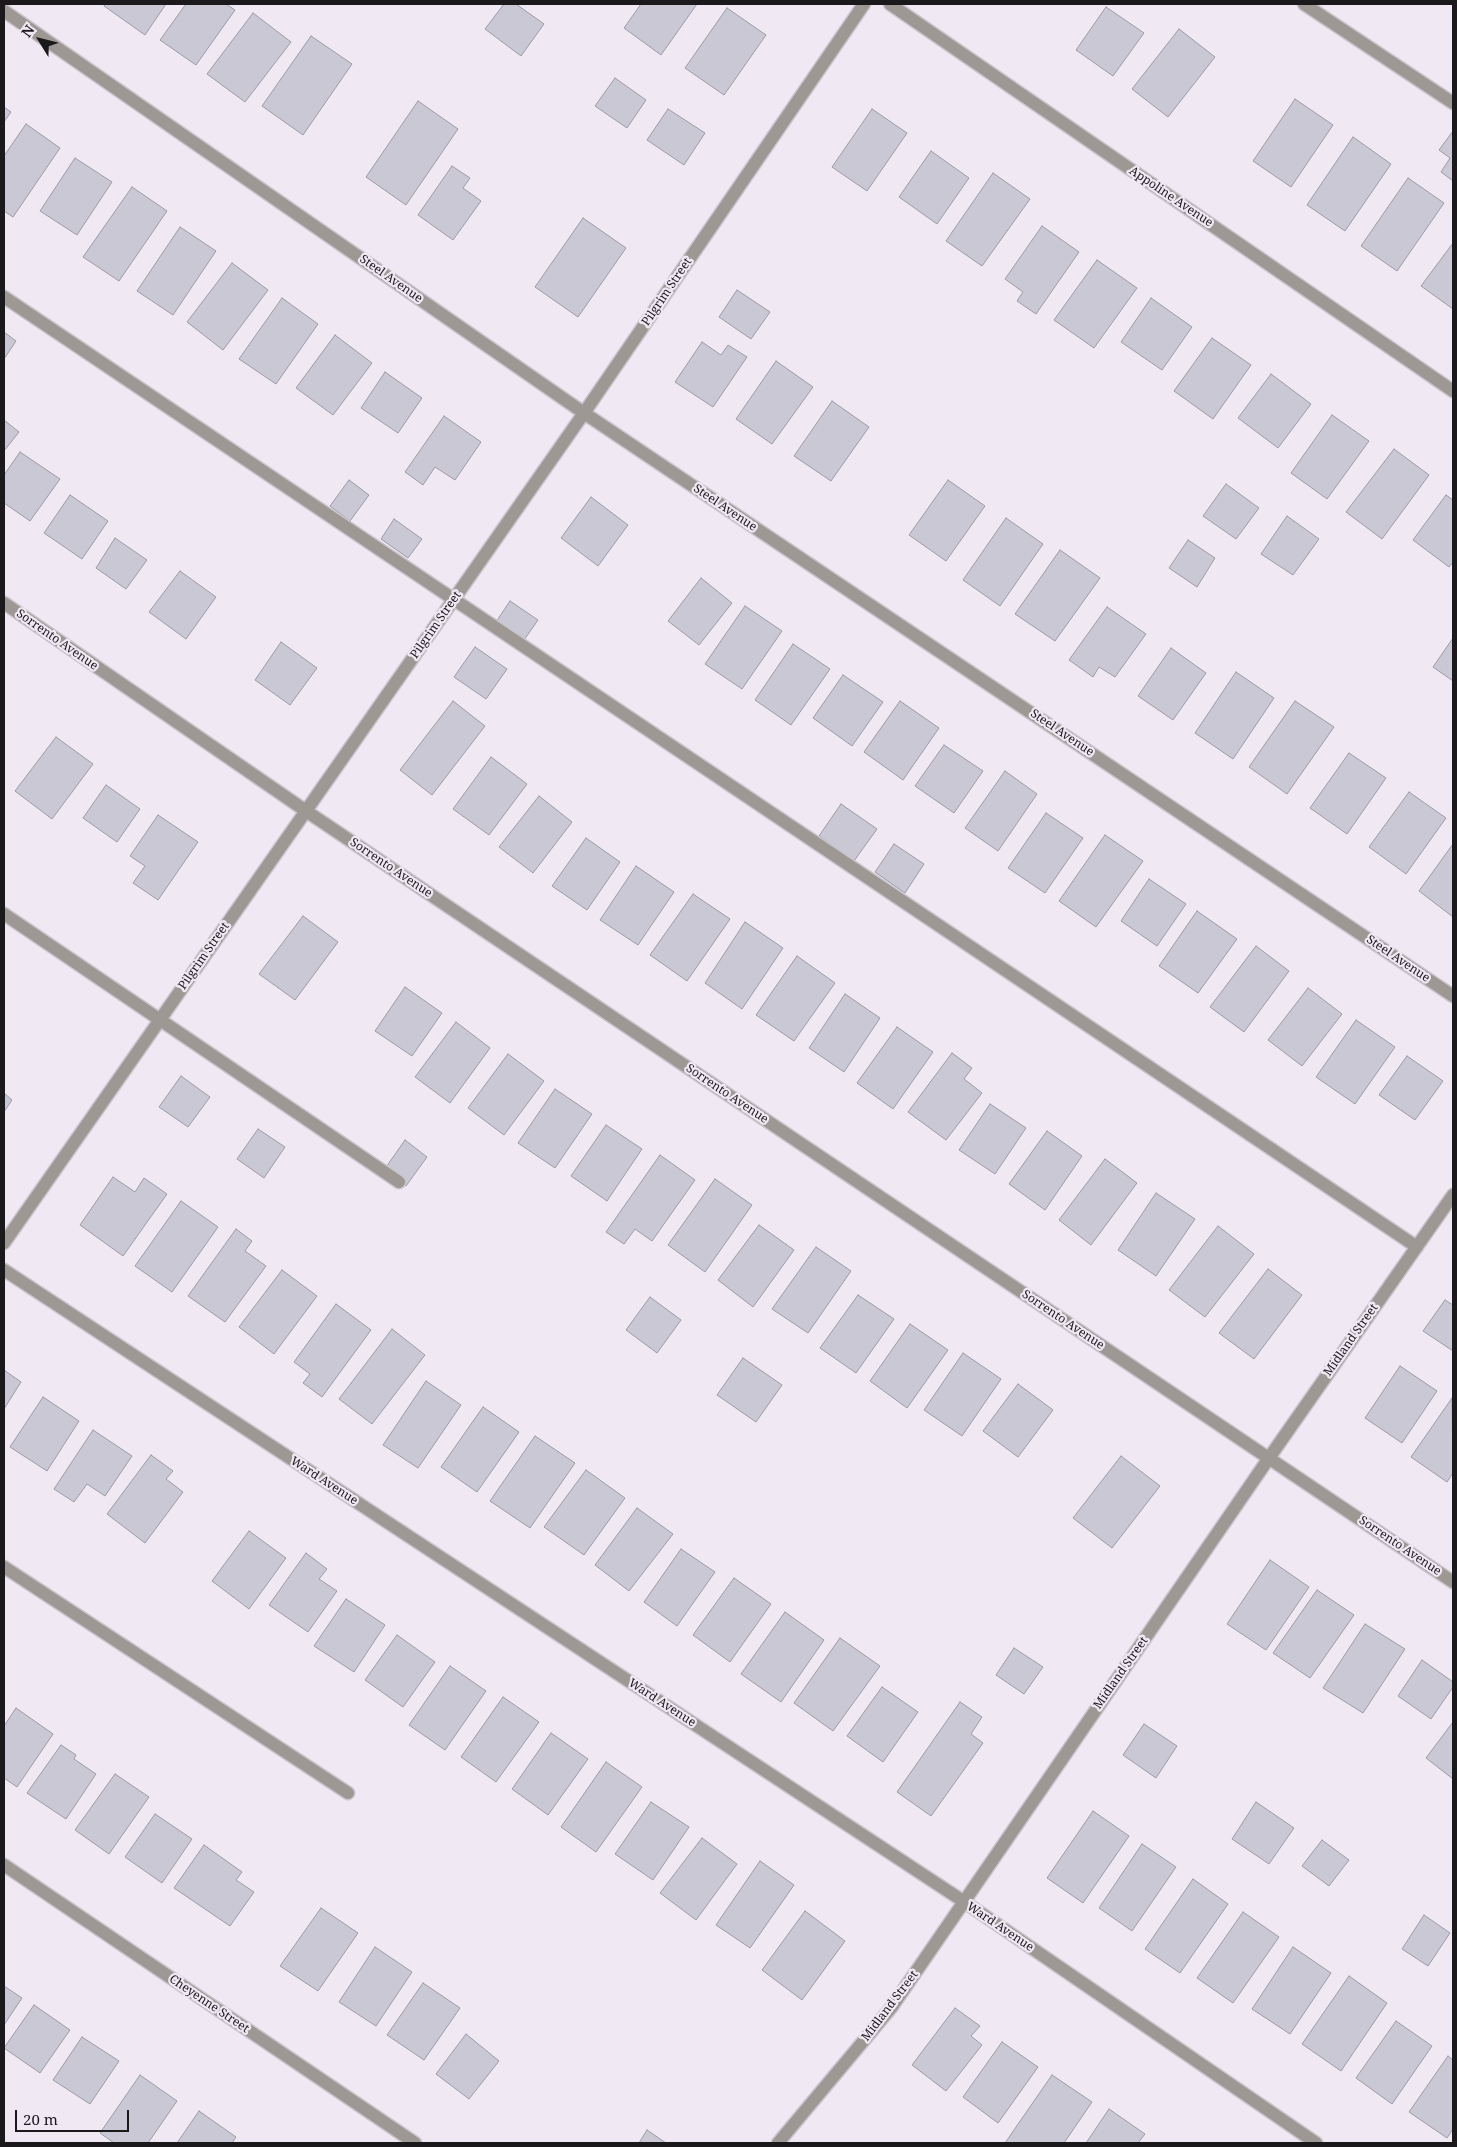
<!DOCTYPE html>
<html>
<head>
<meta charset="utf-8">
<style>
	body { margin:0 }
	#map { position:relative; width:1457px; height:2147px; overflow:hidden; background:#f0e9f4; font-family:"Noto Serif",serif }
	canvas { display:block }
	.frame { position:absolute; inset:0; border:5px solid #1c191d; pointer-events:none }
	.north { position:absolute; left:15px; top:15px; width:50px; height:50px; -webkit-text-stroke:4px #f0e9f4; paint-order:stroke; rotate:306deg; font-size:14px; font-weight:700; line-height:20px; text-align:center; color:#1c191d }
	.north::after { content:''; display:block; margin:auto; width:18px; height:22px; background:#1c191d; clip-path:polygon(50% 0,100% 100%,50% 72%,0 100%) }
	.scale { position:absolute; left:15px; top:2110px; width:114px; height:22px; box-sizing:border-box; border:2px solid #1c191d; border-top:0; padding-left:6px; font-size:15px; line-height:18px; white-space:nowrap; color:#1c191d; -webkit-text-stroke:4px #f0e9f4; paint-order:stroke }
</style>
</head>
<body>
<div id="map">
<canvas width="1457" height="2147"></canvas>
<div class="frame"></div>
<div class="north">N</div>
<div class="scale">20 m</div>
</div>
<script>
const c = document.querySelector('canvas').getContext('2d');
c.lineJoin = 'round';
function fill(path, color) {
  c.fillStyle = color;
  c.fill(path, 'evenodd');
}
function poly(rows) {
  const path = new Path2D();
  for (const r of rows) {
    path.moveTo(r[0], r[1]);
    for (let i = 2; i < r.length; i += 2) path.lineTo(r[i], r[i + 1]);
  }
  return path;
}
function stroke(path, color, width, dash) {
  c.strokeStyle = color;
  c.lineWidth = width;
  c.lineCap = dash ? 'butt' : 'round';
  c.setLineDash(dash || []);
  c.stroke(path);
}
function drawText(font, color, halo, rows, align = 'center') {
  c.font = font + ' "Noto Serif",serif';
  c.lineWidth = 4.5;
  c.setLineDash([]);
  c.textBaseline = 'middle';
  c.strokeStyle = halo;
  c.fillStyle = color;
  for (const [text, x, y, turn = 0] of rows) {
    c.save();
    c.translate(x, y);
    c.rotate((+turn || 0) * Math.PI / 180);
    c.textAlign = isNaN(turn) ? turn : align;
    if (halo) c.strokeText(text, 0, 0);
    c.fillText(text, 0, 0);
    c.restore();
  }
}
const building = poly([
	[105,4,166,4,145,35,104,6,105,4],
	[186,4,226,4,235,10,196,65,160,40,186,4],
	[504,4,516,4,544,24,521,56,485,29,504,4],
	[641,4,697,4,661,55,624,28,641,4],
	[1106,7,1144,33,1113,76,1076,50,1106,7],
	[727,8,766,35,724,95,685,68,727,8],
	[253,13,291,42,245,102,207,74,253,13],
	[1179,29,1215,57,1168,117,1132,89,1179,29],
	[311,36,352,64,303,135,262,106,311,36],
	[615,78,646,100,627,128,595,106,615,78],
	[1295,99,1333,125,1291,187,1253,161,1295,99],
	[418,101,458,129,406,205,366,177,418,101],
	[4,107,11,112,4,122,4,107],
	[668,109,705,133,684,165,647,140,668,109],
	[872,109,907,133,867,191,832,167,872,109],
	[26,124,60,148,13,217,4,211,4,156,26,124],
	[1453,131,1453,181,1441,172,1450,158,1439,150,1453,131],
	[1353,137,1391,164,1345,231,1307,205,1353,137],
	[931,151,969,178,937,224,899,197,931,151],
	[75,158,112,182,77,235,40,211,75,158],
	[452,166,470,178,463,188,481,201,453,240,418,215,452,166],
	[993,173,1030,199,982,266,946,241,993,173],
	[1408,178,1444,203,1397,271,1361,246,1408,178],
	[132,187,167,211,119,281,83,257,132,187],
	[583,218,626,248,578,317,535,287,583,218],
	[1042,226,1079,252,1036,314,1017,301,1023,292,1005,279,1042,226],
	[180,227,216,251,173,315,137,291,180,227],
	[1453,243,1453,309,1421,286,1453,243],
	[1097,260,1137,288,1094,348,1054,320,1097,260],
	[232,263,268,290,223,350,187,322,232,263],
	[737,290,770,312,751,339,719,317,737,290],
	[282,298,318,324,276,384,239,359,282,298],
	[1151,298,1192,327,1162,370,1121,342,1151,298],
	[4,332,16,341,4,359,4,332],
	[335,335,372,363,333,415,296,388,335,335],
	[1212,338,1251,365,1213,419,1174,391,1212,338],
	[702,342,721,355,728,345,747,357,713,407,675,382,702,342],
	[776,361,813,387,772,444,736,419,776,361],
	[385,372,422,398,398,433,361,408,385,372],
	[1271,374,1311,404,1278,448,1238,418,1271,374],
	[832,401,869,427,831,481,794,456,832,401],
	[1332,415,1369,441,1327,499,1291,473,1332,415],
	[444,416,481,442,455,480,435,467,423,485,405,472,444,416],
	[4,420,19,432,4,451,4,420],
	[1394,449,1429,475,1382,539,1346,512,1394,449],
	[20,452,60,479,30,521,4,503,4,475,20,452],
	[349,480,369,495,350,521,330,506,349,480],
	[948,480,985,506,946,561,909,535,948,480],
	[1226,484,1259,508,1236,539,1203,516,1226,484],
	[70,495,108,521,82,559,44,533,70,495],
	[1446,495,1453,500,1453,562,1449,567,1413,540,1446,495],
	[591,497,628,525,598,566,561,538,591,497],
	[1287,516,1319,539,1293,575,1261,554,1287,516],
	[1006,518,1043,544,1000,606,963,580,1006,518],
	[394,519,422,539,408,558,381,539,394,519],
	[115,538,147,560,126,589,96,568,115,538],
	[1188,540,1215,558,1197,587,1169,568,1188,540],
	[1060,550,1100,578,1055,641,1015,614,1060,550],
	[180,571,216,597,186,639,149,612,180,571],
	[701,578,732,603,699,645,668,621,701,578],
	[510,601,538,620,524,640,496,622,510,601],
	[745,606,782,631,742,689,705,664,745,606],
	[1107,607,1146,634,1115,677,1099,667,1093,677,1069,660,1107,607],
	[1453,638,1453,681,1433,667,1453,638],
	[281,642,317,668,290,705,255,680,281,642],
	[793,644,830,669,791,725,755,700,793,644],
	[475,647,507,669,486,699,454,677,475,647],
	[1171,648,1206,673,1173,720,1138,696,1171,648],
	[1236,672,1274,698,1233,759,1195,733,1236,672],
	[843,675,883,702,852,746,813,718,843,675],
	[453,701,485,726,432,795,400,770,453,701],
	[900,701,939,728,903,780,864,752,900,701],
	[1295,701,1334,727,1287,794,1249,767,1295,701],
	[56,737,93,764,52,819,15,791,56,737],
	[944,745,983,771,954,813,915,786,944,745],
	[1349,753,1386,778,1347,834,1310,808,1349,753],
	[491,757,527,784,489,835,453,809,491,757],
	[1005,771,1037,794,998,851,965,828,1005,771],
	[106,785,140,809,117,842,83,818,106,785],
	[1409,792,1446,818,1406,874,1369,847,1409,792],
	[539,796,572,822,533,873,499,847,539,796],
	[841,804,877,829,854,861,819,836,841,804],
	[1046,813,1083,838,1045,893,1008,868,1046,813],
	[158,815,198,842,158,900,133,883,145,866,130,856,158,815],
	[1105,835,1143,861,1096,927,1059,901,1105,835],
	[586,838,620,862,587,910,552,886,586,838],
	[894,844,924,864,905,893,875,872,894,844],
	[1453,844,1453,917,1419,891,1453,844],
	[636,866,674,892,638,945,600,920,636,866],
	[1149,879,1186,904,1157,946,1121,921,1149,879],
	[693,894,730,919,687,981,650,955,693,894],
	[1197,911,1237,939,1198,993,1159,966,1197,911],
	[303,916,338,942,295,1000,259,974,303,916],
	[745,922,783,948,742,1009,705,983,745,922],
	[1256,946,1289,971,1244,1032,1210,1007,1256,946],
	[797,956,835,983,794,1041,756,1015,797,956],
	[405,987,442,1013,412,1056,375,1031,405,987],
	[1308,988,1342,1014,1302,1066,1268,1040,1308,988],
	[845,994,880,1018,844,1072,809,1048,845,994],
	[1356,1020,1395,1047,1355,1104,1316,1077,1356,1020],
	[456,1022,490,1048,450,1103,415,1077,456,1022],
	[897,1027,933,1052,893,1109,857,1083,897,1027],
	[952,1053,972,1068,964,1079,982,1093,946,1140,908,1112,952,1053],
	[508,1054,544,1081,504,1135,468,1108,508,1054],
	[1407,1056,1443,1081,1415,1120,1379,1095,1407,1056],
	[181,1076,210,1097,188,1127,159,1107,181,1076],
	[555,1089,592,1114,555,1168,518,1143,555,1089],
	[4,1093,12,1100,4,1112,4,1093],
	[990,1104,1026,1128,995,1174,959,1150,990,1104],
	[606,1125,642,1149,607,1201,571,1176,606,1125],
	[258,1129,285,1147,264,1178,237,1159,258,1129],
	[1047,1131,1082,1156,1045,1210,1009,1184,1047,1131],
	[405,1140,427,1157,406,1186,384,1170,405,1140],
	[660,1155,695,1180,652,1241,635,1229,624,1244,606,1232,660,1155],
	[1105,1159,1137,1183,1091,1245,1059,1220,1105,1159],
	[113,1177,135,1192,144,1178,167,1194,123,1256,80,1225,113,1177],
	[715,1179,752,1205,705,1272,668,1245,715,1179],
	[1156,1193,1195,1219,1156,1276,1118,1250,1156,1193],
	[181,1201,218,1227,172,1292,135,1266,181,1201],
	[759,1225,794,1250,753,1307,718,1280,759,1225],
	[1218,1226,1254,1254,1205,1317,1169,1290,1218,1226],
	[236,1229,252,1241,245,1251,266,1266,225,1322,188,1296,236,1229],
	[816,1247,851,1271,808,1333,772,1309,816,1247],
	[1268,1269,1302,1295,1254,1359,1219,1333,1268,1269],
	[282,1270,317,1296,274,1354,239,1327,282,1270],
	[858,1295,894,1319,856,1373,820,1348,858,1295],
	[650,1297,681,1320,657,1353,626,1330,650,1297],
	[1445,1300,1453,1305,1453,1351,1423,1331,1445,1300],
	[336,1304,371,1330,322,1397,303,1383,310,1374,294,1362,336,1304],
	[910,1324,948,1350,907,1408,870,1381,910,1324],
	[392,1329,425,1355,372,1424,339,1399,392,1329],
	[963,1353,1001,1379,962,1436,924,1410,963,1353],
	[743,1358,782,1385,756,1422,717,1395,743,1358],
	[1400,1366,1437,1391,1402,1443,1365,1418,1400,1366],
	[4,1370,21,1382,4,1409,4,1370],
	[426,1381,461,1405,418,1468,383,1445,426,1381],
	[1018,1384,1053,1410,1018,1457,983,1431,1018,1384],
	[43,1397,79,1421,47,1471,10,1447,43,1397],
	[1452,1398,1453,1473,1447,1482,1411,1457,1452,1398],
	[483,1407,519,1432,477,1492,441,1467,483,1407],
	[93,1430,132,1456,105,1496,87,1484,74,1502,54,1489,93,1430],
	[535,1436,575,1463,530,1528,490,1501,535,1436],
	[151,1455,173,1471,166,1479,183,1492,145,1543,107,1514,151,1455],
	[1121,1456,1160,1486,1112,1548,1073,1518,1121,1456],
	[586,1470,625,1498,584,1555,544,1527,586,1470],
	[637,1508,673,1534,629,1591,595,1565,637,1508],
	[249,1531,286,1558,249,1609,212,1581,249,1531],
	[681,1549,715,1572,677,1626,644,1602,681,1549],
	[306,1553,327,1569,319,1579,337,1591,308,1632,269,1605,306,1553],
	[1270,1560,1309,1587,1266,1650,1227,1624,1270,1560],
	[734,1578,771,1604,730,1662,693,1635,734,1578],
	[1317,1590,1354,1615,1310,1678,1273,1653,1317,1590],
	[346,1599,385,1625,354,1672,314,1646,346,1599],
	[785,1612,824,1640,781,1702,741,1674,785,1612],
	[1365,1624,1405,1649,1363,1713,1323,1688,1365,1624],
	[397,1635,435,1662,403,1707,365,1680,397,1635],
	[840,1638,880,1666,833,1731,794,1703,840,1638],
	[1014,1648,1043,1667,1024,1694,996,1675,1014,1648],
	[1422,1660,1453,1682,1453,1687,1431,1719,1398,1696,1422,1660],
	[450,1666,486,1691,445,1750,409,1725,450,1666],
	[882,1687,918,1712,883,1762,847,1736,882,1687],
	[503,1697,539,1722,496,1782,461,1757,503,1697],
	[960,1702,982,1717,971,1734,983,1743,931,1816,897,1792,960,1702],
	[16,1708,53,1734,17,1787,4,1778,4,1726,16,1708],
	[1453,1722,1453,1779,1426,1758,1453,1722],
	[1144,1724,1177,1746,1156,1778,1123,1755,1144,1724],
	[551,1733,588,1759,548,1815,512,1789,551,1733],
	[61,1745,76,1755,74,1759,96,1774,66,1819,27,1793,61,1745],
	[606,1762,642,1787,596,1852,561,1827,606,1762],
	[115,1774,149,1797,109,1854,75,1830,115,1774],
	[651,1802,689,1827,653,1880,615,1854,651,1802],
	[1256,1802,1294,1828,1269,1864,1232,1839,1256,1802],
	[1093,1811,1129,1836,1083,1903,1047,1878,1093,1811],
	[155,1814,192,1839,162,1883,125,1857,155,1814],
	[702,1838,737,1864,696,1920,660,1893,702,1838],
	[1322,1840,1349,1860,1329,1886,1302,1866,1322,1840],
	[1142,1844,1176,1867,1132,1931,1099,1908,1142,1844],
	[204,1845,242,1872,236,1880,254,1892,230,1926,174,1888,204,1845],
	[760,1861,794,1885,750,1948,716,1925,760,1861],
	[1193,1879,1228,1904,1180,1973,1145,1949,1193,1879],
	[321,1908,358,1933,318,1991,280,1966,321,1908],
	[805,1911,845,1941,802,2000,762,1970,805,1911],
	[1243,1912,1279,1937,1233,2003,1197,1978,1243,1912],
	[1424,1915,1450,1933,1428,1966,1402,1949,1424,1915],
	[375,1947,412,1972,376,2026,339,2002,375,1947],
	[1293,1947,1331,1973,1290,2034,1252,2009,1293,1947],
	[1349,1976,1387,2003,1341,2071,1302,2044,1349,1976],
	[423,1983,460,2008,424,2060,387,2035,423,1983],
	[4,1986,22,1998,4,2025,4,1986],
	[34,2005,70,2030,40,2073,4,2048,34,2005],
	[955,2008,980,2026,971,2036,982,2045,946,2091,912,2065,955,2008],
	[1396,2021,1432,2046,1392,2104,1356,2078,1396,2021],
	[466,2034,499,2061,469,2099,436,2074,466,2034],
	[82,2037,119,2061,90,2104,53,2080,82,2037],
	[1002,2042,1038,2067,998,2123,963,2097,1002,2042],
	[1448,2056,1453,2060,1453,2129,1447,2138,1409,2112,1448,2056],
	[140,2075,177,2101,148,2143,114,2143,100,2133,140,2075],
	[1052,2075,1092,2102,1064,2143,1005,2143,1052,2075],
	[1109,2109,1145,2134,1138,2143,1086,2143,1109,2109],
	[199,2111,236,2137,232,2143,177,2143,199,2111],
	[647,2130,666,2143,639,2143,647,2130]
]);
const minor = poly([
	[890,4,1453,391],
	[1304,4,1453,103],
	[4,11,584,413,1453,996],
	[4,297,1417,1247],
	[4,603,306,811,1453,1582],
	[4,914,399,1182],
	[4,1243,584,413,864,4],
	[4,1270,963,1901,1316,2143],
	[4,1567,348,1793],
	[4,1865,415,2143],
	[778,2143,891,2008,1269,1458,1453,1195]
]);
const streetNames = [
	["Appoline Avenue",1171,197,34],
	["Steel Avenue",391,279,35],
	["Pilgrim Street",667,292,-56],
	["Steel Avenue",725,508,34],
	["Pilgrim Street",436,625,-55],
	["Sorrento Avenue",57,640,35],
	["Steel Avenue",1062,733,34],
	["Sorrento Avenue",391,868,34],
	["Pilgrim Street",204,956,-55],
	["Steel Avenue",1398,959,34],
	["Sorrento Avenue",727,1094,34],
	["Sorrento Avenue",1063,1320,34],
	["Midland Street",1351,1340,-55],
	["Ward Avenue",324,1481,33],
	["Sorrento Avenue",1400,1546,34],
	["Midland Street",1121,1673,-55],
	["Ward Avenue",662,1703,33],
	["Ward Avenue",1000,1927,34],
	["Cheyenne Street",209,2004,34],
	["Midland Street",890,2006,-53]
];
fill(building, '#cac8d4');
stroke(building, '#9c9aa5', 1);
stroke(minor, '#cac4cd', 15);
stroke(minor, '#9d9894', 12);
drawText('12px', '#1c191d', '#f0e9f4', streetNames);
</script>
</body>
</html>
